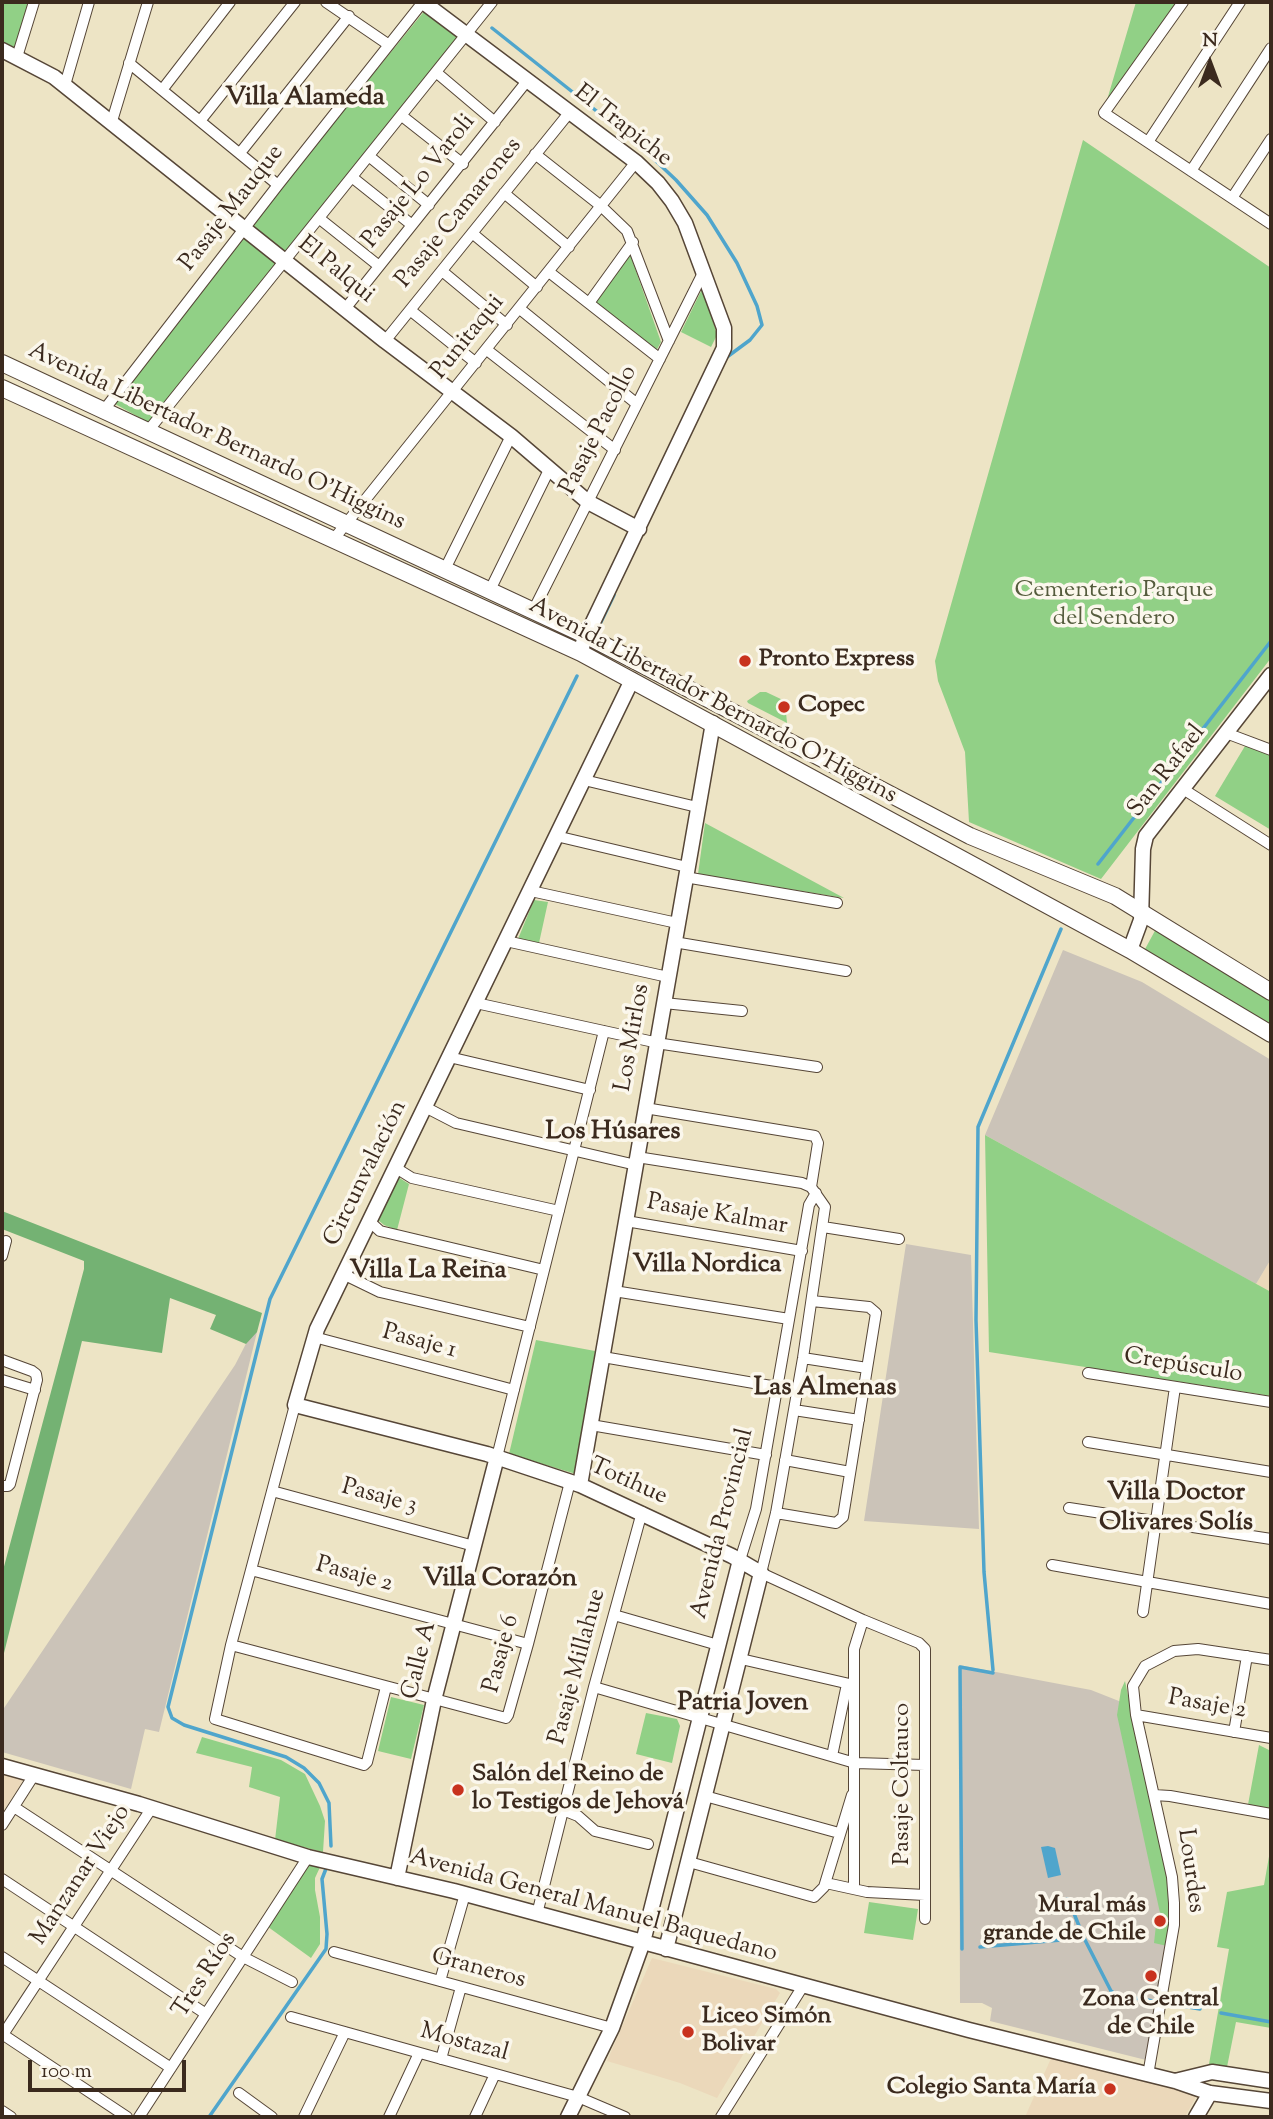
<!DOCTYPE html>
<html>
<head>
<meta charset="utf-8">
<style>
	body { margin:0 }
	#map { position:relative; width:1273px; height:2119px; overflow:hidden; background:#ede4c5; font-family:"Sorts Mill Goudy",serif }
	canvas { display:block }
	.frame { position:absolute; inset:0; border:4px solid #3b2a1e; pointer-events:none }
	.north { position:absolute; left:1175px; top:28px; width:70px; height:70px; -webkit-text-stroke:5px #fbf7ec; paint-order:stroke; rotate:0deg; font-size:19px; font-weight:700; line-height:28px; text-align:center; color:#3b2a1e }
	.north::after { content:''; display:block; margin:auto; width:24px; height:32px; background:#3b2a1e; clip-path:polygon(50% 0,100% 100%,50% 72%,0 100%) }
	.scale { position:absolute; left:28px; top:2060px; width:158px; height:32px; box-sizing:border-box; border:4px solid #3b2a1e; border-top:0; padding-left:9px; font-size:21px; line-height:24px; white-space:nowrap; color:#3b2a1e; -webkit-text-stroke:5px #fbf7ec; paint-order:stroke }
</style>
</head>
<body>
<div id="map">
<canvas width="1273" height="2119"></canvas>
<div class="frame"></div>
<div class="north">N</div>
<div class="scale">100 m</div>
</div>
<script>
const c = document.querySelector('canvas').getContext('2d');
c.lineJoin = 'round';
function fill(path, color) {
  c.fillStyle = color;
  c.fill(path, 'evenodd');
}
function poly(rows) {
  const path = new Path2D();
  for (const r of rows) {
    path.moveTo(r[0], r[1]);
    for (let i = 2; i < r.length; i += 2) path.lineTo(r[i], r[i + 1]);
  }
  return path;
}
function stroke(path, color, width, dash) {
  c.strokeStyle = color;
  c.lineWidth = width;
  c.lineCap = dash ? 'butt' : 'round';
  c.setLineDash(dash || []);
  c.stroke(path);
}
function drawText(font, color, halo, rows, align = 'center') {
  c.font = font + ' "Sorts Mill Goudy",serif';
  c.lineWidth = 7;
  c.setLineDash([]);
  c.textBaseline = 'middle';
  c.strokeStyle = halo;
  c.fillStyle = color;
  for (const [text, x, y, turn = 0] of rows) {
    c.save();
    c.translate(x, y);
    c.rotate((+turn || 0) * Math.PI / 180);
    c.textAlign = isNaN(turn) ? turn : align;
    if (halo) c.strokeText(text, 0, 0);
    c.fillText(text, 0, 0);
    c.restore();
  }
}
const built = poly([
	[1271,1259,1271,1292,1256,1284],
	[2,1773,24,1779,2,1813],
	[652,1958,776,1989,780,1993,717,2098,680,2083,607,2061],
	[1052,2056,1168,2083,1197,2095,1185,2117,1025,2117]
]);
const industrial = poly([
	[1063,950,1142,982,1271,1060,1271,1259,1256,1284,985,1135],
	[906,1244,971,1255,979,1529,864,1521],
	[253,1330,257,1332,159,1732,145,1729,131,1789,2,1752,2,1711,235,1365],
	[959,1665,1091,1690,1129,1705,1167,1880,1168,1941,1146,2060,990,2021,992,2008,982,2003,960,2003]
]);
const green = poly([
	[2,2,30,2,15,50,2,44],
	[1136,2,1177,2,1107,100],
	[426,9,463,36,151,424,108,400],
	[1083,140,1271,268,1271,658,1101,879,969,822,965,752,938,681,935,661],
	[630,254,661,342,655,353,594,304],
	[703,287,717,335,711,347,681,332],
	[760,692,766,692,785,701,787,723,748,703,747,701],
	[1248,741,1271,754,1271,830,1215,796],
	[705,823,844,898,698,874],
	[534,900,548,902,539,943,518,939],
	[1157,927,1271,999,1271,1025,1144,951],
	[985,1135,1271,1292,1271,1396,989,1352],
	[398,1177,409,1184,397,1230,384,1225,378,1220],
	[536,1340,595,1351,576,1474,509,1454],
	[1125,1681,1167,1880,1170,1905,1167,1946,1154,1943,1156,1925,1160,1925,1160,1913,1117,1715,1121,1690],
	[391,1697,424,1705,411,1759,378,1751],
	[646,1713,677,1719,680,1726,672,1763,636,1754],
	[202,1737,281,1760,305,1774,320,1806,325,1821,323,1852,275,1840,280,1797,249,1787,252,1767,196,1753],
	[1259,1745,1271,1751,1271,1814,1247,1810],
	[1271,1845,1271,2028,1236,2022,1227,2067,1209,2064,1229,1949,1217,1947,1227,1892,1264,1885],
	[307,1861,321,1865,315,1878,315,1890,320,1917,320,1944,311,1958,264,1924],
	[869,1902,918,1909,913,1940,864,1933]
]);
const forest = poly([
	[2,1211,262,1313,257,1332,246,1344,210,1329,216,1315,170,1298,162,1353,82,1341,2,1661,2,1574,84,1269,84,1261,2,1229]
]);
const water = poly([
	[1048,1846,1055,1848,1061,1875,1048,1878,1041,1847]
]);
const stream = poly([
	[492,28,638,144,676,180,707,215,737,263,757,306,762,325,750,340,727,357],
	[600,624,614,595],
	[1098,864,1271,641],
	[993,1670,984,1572,976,1320,978,1127,1061,929],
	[331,1846,329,1803,319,1783,304,1768,286,1757,184,1725,172,1718,168,1707,270,1299,577,676],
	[1054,1903,1068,1899,1084,1938,1111,1991,1117,1995,1200,2009],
	[980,1947,1084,1938],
	[962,1949,960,1667,993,1673],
	[1221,2013,1271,2022],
	[209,2117,326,1949,327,1934,322,1879,327,1866]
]);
const street = poly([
	[326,2,389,45],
	[1183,2,1104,113,1271,224],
	[17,57,34,2],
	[129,63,278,185],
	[437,73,495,122],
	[65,85,89,2],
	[162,90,230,2],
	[402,116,463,164],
	[112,121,148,2],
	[200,121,295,2],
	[1148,142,1240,2],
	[240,153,349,16],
	[535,154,601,206,627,231,669,341],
	[370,157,429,205],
	[1191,171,1271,48],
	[353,178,412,225],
	[504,193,569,247],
	[1232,198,1271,139],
	[320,219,379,266],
	[472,233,537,287],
	[442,271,507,325],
	[549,272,660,359],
	[589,303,633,242],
	[345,309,527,81],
	[520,309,637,404],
	[410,310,476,363],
	[385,341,569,113],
	[487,350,615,450],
	[104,410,278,185,423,2],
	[148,431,492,2],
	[333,540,636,162],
	[445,569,511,436],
	[490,590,549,470],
	[533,611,704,271],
	[1226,733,1271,750],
	[584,780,697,807],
	[1183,789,1271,845],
	[556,836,687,867],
	[685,877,837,903],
	[531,891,677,923],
	[506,941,668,977],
	[674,942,846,971],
	[476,1003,663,1044,817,1067],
	[664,1003,742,1011],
	[449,1057,590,1090],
	[425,1107,456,1123,636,1165],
	[645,1108,815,1136,818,1143,811,1187],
	[637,1157,802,1183,811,1187,825,1207,803,1358,776,1513,761,1573,863,1620,919,1643,925,1649,925,1919],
	[396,1168,412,1178,559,1211],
	[369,1221,380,1231,544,1270],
	[626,1221,802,1251],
	[823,1227,899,1239],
	[2,1256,6,1241],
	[343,1274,380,1292,530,1327],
	[614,1291,789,1319],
	[314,1337,514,1390],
	[603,1357,777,1387],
	[803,1358,867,1368],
	[2,1360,32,1371,36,1374,37,1380,10,1484,8,1486,2,1486],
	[1088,1373,1271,1402],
	[2,1380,35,1390],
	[295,1405,231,1645,215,1719,364,1765,367,1762,386,1687],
	[794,1410,859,1420],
	[591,1425,766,1455],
	[1088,1442,1271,1472],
	[497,1457,604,1031],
	[785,1460,850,1472],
	[272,1491,474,1546],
	[1069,1508,1271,1539],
	[776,1513,836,1523,843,1517,876,1313,869,1307,812,1301],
	[740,1560,756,1509,809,1205,816,1193],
	[1052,1565,1271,1604],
	[251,1570,528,1644],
	[1143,1612,1175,1387],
	[614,1615,718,1645],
	[231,1645,506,1718,508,1715,528,1644,570,1482],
	[741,1659,854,1685],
	[594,1687,855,1763,925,1765],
	[1136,1715,1271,1738],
	[1234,1732,1247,1656],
	[832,1756,847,1684],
	[1154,1795,1170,1796,1271,1814],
	[705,1796,839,1833],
	[14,1807,243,1957,292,1982],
	[563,1810,578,1816,595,1831,648,1844],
	[2,1825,34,1775],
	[689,1862,814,1897,824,1887,852,1795],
	[2,1879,206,2014],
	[826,1883,867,1892,925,1895],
	[854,1888,854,1649,863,1620],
	[537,1914,594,1687,642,1512],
	[334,1952,612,2028],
	[2,1957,171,2068],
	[440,1981,465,1894],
	[291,2017,578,2097,625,2117],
	[2,2034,127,2117],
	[2,2036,151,1809],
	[441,2059,461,1987],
	[1148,2075,1174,1925,1174,1903,1172,1877,1136,1715,1133,1686,1145,1666,1174,1651,1198,1649,1271,1660],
	[239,2093,272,2117],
	[2,2111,11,2117],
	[139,2117,308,1857],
	[304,2117,345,2032],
	[389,2117,419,2053],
	[475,2117,495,2074],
	[721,2117,803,1986]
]);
const secondary = poly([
	[423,2,636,162,658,183,672,201,685,223,724,328,724,348,583,643,581,653],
	[2,50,54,77,385,341,511,436,588,502,639,529],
	[632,680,317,1329,295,1405,487,1454,580,1485,732,1556,761,1573,666,1949],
	[1130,950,1141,920,1143,849,1146,836,1271,675],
	[580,1485,713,723],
	[2,1766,139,1804,308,1857,454,1891,969,2030,1175,2081,1210,2093,1271,2101],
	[397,1878,434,1700,497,1457],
	[1175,2081,1212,2072,1271,2081],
	[568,2117,612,2028,643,1942,740,1560],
	[1196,2117,1210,2093]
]);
const primary = poly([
	[2,363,587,636,970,836,1115,896,1271,992],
	[2,388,581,653,1130,950,1271,1034]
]);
const markers = [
	[745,661,7,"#c8321e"],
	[784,707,7,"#c8321e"],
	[458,1790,7,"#c8321e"],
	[1160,1921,7,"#c8321e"],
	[1151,1976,7,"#c8321e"],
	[688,2032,7,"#c8321e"],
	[1110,2089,7,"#c8321e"]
];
const streetNames = [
	["El Trapiche",622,127,38],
	["Pasaje Lo Varoli",420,182,-51],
	["Pasaje Mauque",233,209,-52],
	["Pasaje Camarones",460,214,-51],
	["El Palqui",335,271,39],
	["Punitaqui",469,338,-51],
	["Pasaje Pacollo",600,431,-63],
	["Avenida Libertador Bernardo O'Higgins",216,438,25],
	["Avenida Libertador Bernardo O'Higgins",712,702,28],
	["San Rafael",1168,772,-52],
	["Los Mirlos",634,1038,-80],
	["Circunvalación",367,1174,-64],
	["Pasaje Kalmar",717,1216,10],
	["Pasaje 1",419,1343,15],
	["Crepúsculo",1183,1367,9],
	["Totihue",628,1483,24],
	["Pasaje 3",379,1498,15],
	["Avenida Provincial",724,1524,-76],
	["Pasaje 2",354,1576,15],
	["Pasaje 6",503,1654,-75],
	["Calle A",421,1661,-76],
	["Pasaje Millahue",579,1667,-75],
	["Pasaje 2",1207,1706,10],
	["Pasaje Coltauco",904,1784,-90],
	["Lourdes",1189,1871,82],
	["Manzanar Viejo",82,1876,-57],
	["Avenida General Manuel Baquedano",593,1907,15],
	["Graneros",478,1970,15],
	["Tres Ríos",206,1976,-57],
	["Mostazal",464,2044,15]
];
const parkNames = [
	["Cementerio Parque",1114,592],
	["del Sendero",1114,620]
];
const poiNames = [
	["Pronto Express",759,661],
	["Copec",798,707],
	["Salón del Reino de",472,1776],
	["lo Testigos de Jehová",472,1804],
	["Mural más",1146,1907,"right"],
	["grande de Chile",1146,1935,"right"],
	["Zona Central",1151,2001,"center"],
	["de Chile",1151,2029,"center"],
	["Liceo Simón",702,2018],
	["Bolivar",702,2046],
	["Colegio Santa María",1096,2089,"right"]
];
const neighbourhoodNames = [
	["Villa Alameda",305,100],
	["Los Húsares",613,1134],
	["Villa Nordica",707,1267],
	["Villa La Reina",428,1273],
	["Las Almenas",825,1390],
	["Villa Doctor",1176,1495],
	["Olivares Solís",1176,1525],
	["Villa Corazón",500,1581],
	["Patria Joven",743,1705]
];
fill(built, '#ebd8ba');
fill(industrial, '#cbc3b8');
fill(green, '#91d086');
fill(forest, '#74b273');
fill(water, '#4fa5cc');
stroke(stream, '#4fa5cc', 3.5);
stroke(street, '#564637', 12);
stroke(secondary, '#564637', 17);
stroke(primary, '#564637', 18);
stroke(street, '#fff', 10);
stroke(secondary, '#fff', 14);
stroke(primary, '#fff', 16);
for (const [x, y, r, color] of markers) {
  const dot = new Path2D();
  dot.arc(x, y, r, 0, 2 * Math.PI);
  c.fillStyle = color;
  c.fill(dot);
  stroke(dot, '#fbf7ec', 2.5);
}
drawText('24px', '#3b2a1e', '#fbf7ec', streetNames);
drawText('24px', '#555c3d', '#fbf7ec', parkNames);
drawText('bold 24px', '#3b2a1e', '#fbf7ec', poiNames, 'left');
drawText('bold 26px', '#3b2a1e', '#fbf7ec', neighbourhoodNames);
</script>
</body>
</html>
